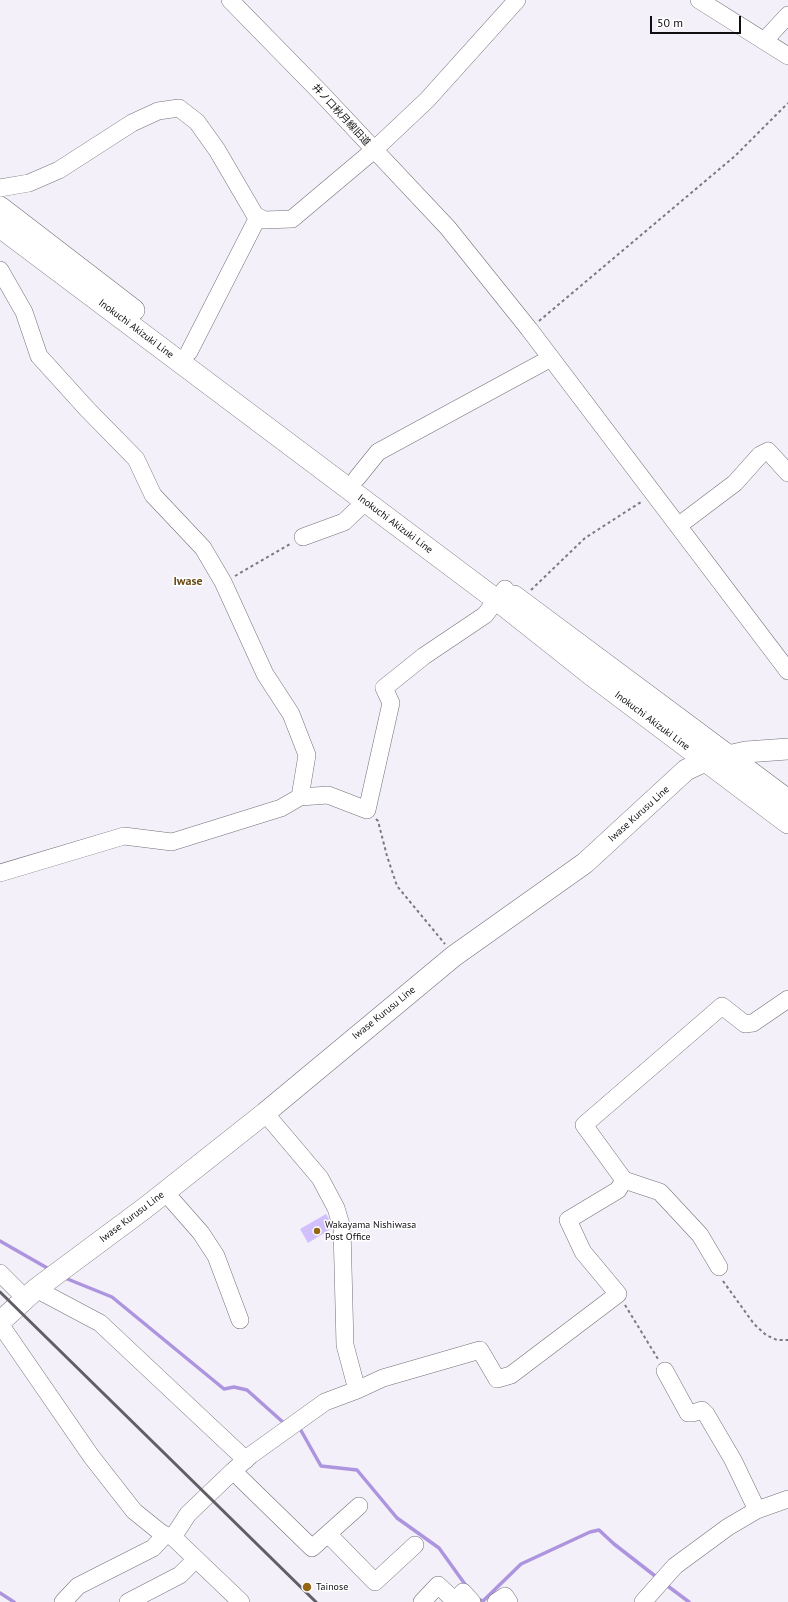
<!DOCTYPE html>
<html>
<head>
<meta charset="utf-8">
<style>
	body { margin:0 }
	#map { position:relative; width:788px; height:1602px; overflow:hidden; background:#f3f0f9; font-family:"PT Sans",sans-serif }
	canvas { display:block }
	.scale { position:absolute; left:650px; top:16px; width:91px; height:18px; box-sizing:border-box; border:2px solid #0f0e11; border-top:0; padding-left:5px; font-size:12px; line-height:14px; white-space:nowrap; color:#0f0e11; -webkit-text-stroke:3px #fff; paint-order:stroke }
</style>
</head>
<body>
<div id="map">
<canvas width="788" height="1602"></canvas>
<div class="scale">50 m</div>
</div>
<script>
const c = document.querySelector('canvas').getContext('2d');
c.lineJoin = 'round';
function poly(rows) {
  const path = new Path2D();
  for (const r of rows) {
    path.moveTo(r[0], r[1]);
    for (let i = 2; i < r.length; i += 2) path.lineTo(r[i], r[i + 1]);
  }
  return path;
}
function stroke(path, color, width, dash) {
  c.strokeStyle = color;
  c.lineWidth = width;
  c.lineCap = dash ? 'butt' : 'round';
  c.setLineDash(dash || []);
  c.stroke(path);
}
function fill(path, color) {
  c.fillStyle = color;
  c.fill(path, 'evenodd');
}
function drawText(font, color, halo, rows, align = 'center') {
  c.font = font + ' "PT Sans","Noto Sans JP",sans-serif';
  c.lineWidth = 3;
  c.setLineDash([]);
  c.textBaseline = 'middle';
  c.strokeStyle = halo;
  c.fillStyle = color;
  for (const [text, x, y, turn = 0] of rows) {
    c.save();
    c.translate(x, y);
    c.rotate((+turn || 0) * Math.PI / 180);
    c.textAlign = isNaN(turn) ? turn : align;
    if (halo) c.strokeText(text, 0, 0);
    c.fillText(text, 0, 0);
    c.restore();
  }
}
const stream = poly([
	[0,1241,49,1269],
	[65,1278,112,1297,224,1389,234,1387,247,1390,285,1424],
	[299,1427,321,1466,357,1470,397,1518,439,1548,467,1587],
	[665,1584,689,1602],
	[0,1593,14,1602],
	[477,1599,483,1601,521,1564,590,1532,599,1530,614,1544,659,1579]
]);
const building = poly([
	[326,1214,334,1227,308,1243,300,1229]
]);
const path = poly([
	[539,321,735,156,788,103],
	[235,576,290,544],
	[531,590,585,538,641,502],
	[376,819,378,821,387,856,397,886,445,944],
	[723,1281,754,1324,766,1335,777,1340,788,1340],
	[625,1305,658,1359]
]);
const minor = poly([
	[230,0,321,93,448,228,529,329,788,671],
	[699,0,788,56],
	[764,41,788,15],
	[0,188,29,183,59,170,132,123,158,111,179,108,197,122,217,150,255,215,264,220,292,219,374,150,427,100,517,0],
	[0,270,24,312,39,356,87,409,136,459,153,495,203,548,223,582,265,674,291,714,307,755,300,797],
	[189,352,258,217],
	[357,478,378,452,551,358],
	[678,526,735,483,760,455,768,451,788,473],
	[303,537,344,522,365,502],
	[0,873,124,836,172,842,281,808,300,797,328,795,367,810,391,703,384,688,424,656,485,615,505,589],
	[265,1113,320,1178,336,1208,342,1228,345,1345,357,1390],
	[624,1180,660,1192,700,1235,719,1267],
	[165,1192,201,1233,216,1256,240,1320],
	[0,1273,25,1298],
	[36,1289,100,1323,246,1460],
	[0,1324,91,1456,134,1511,160,1532,165,1535,173,1537,241,1602],
	[665,1371,688,1413,693,1413,702,1410,706,1414,733,1460,757,1510],
	[233,1471,312,1548,359,1506],
	[328,1534,375,1582,415,1545],
	[173,1537,188,1514,233,1471,251,1455,325,1402,357,1390,383,1378,480,1350,497,1379,511,1375,618,1294,583,1252,568,1220,618,1190,624,1180,584,1125,722,1006,745,1024,753,1023,788,999],
	[63,1602,78,1586,153,1548,165,1535],
	[128,1602,180,1575,196,1559],
	[422,1602,438,1585,455,1601],
	[454,1602,463,1592,472,1602],
	[496,1602,505,1596,509,1602],
	[643,1602,675,1566,728,1527,757,1510,788,1499]
]);
const major = poly([
	[0,207,134,310],
	[0,227,498,601,590,674,788,823],
	[514,596,788,800],
	[0,1322,36,1289,145,1208,265,1113,454,956,585,863,686,770,705,761,746,752,788,749]
]);
const rail = poly([
	[0,1292,316,1602]
]);
const markers = [
	[317,1231,4,"#956715"],
	[307,1587,5,"#956715"]
];
const streetNames = [
	["井ノ口秋月線旧道",341,115,47],
	["Inokuchi Akizuki Line",136,329,37],
	["Inokuchi Akizuki Line",395,524,37],
	["Inokuchi Akizuki Line",652,721,37],
	["Iwase Kurusu Line",639,814,-42],
	["Iwase Kurusu Line",384,1013,-39],
	["Iwase Kurusu Line",132,1217,-37]
];
const poiNames = [
	["Wakayama Nishiwasa",325,1225],
	["Post Office",325,1237],
	["Tainose",316,1587]
];
const quarterNames = [
	["Iwase",188,582]
];
stroke(stream, '#ad94df', 3.5);
fill(building, '#d2bffd');
stroke(minor, '#727078', 18);
stroke(major, '#727078', 22);
stroke(path, '#7a797e', 2, [3, 3]);
stroke(minor, '#fff', 17);
stroke(major, '#fff', 21);
stroke(rail, '#615f64', 3);
for (const [x, y, r, color] of markers) {
  const dot = new Path2D();
  dot.arc(x, y, r, 0, 2 * Math.PI);
  c.fillStyle = color;
  c.fill(dot);
  stroke(dot, '#fff', 1.5);
}
drawText('10px', '#0f0e11', '#fff', streetNames);
drawText('10px', '#0f0e11', '#fff', poiNames, 'left');
drawText('bold 12px', '#6c4c17', '#fff', quarterNames);
</script>
</body>
</html>
